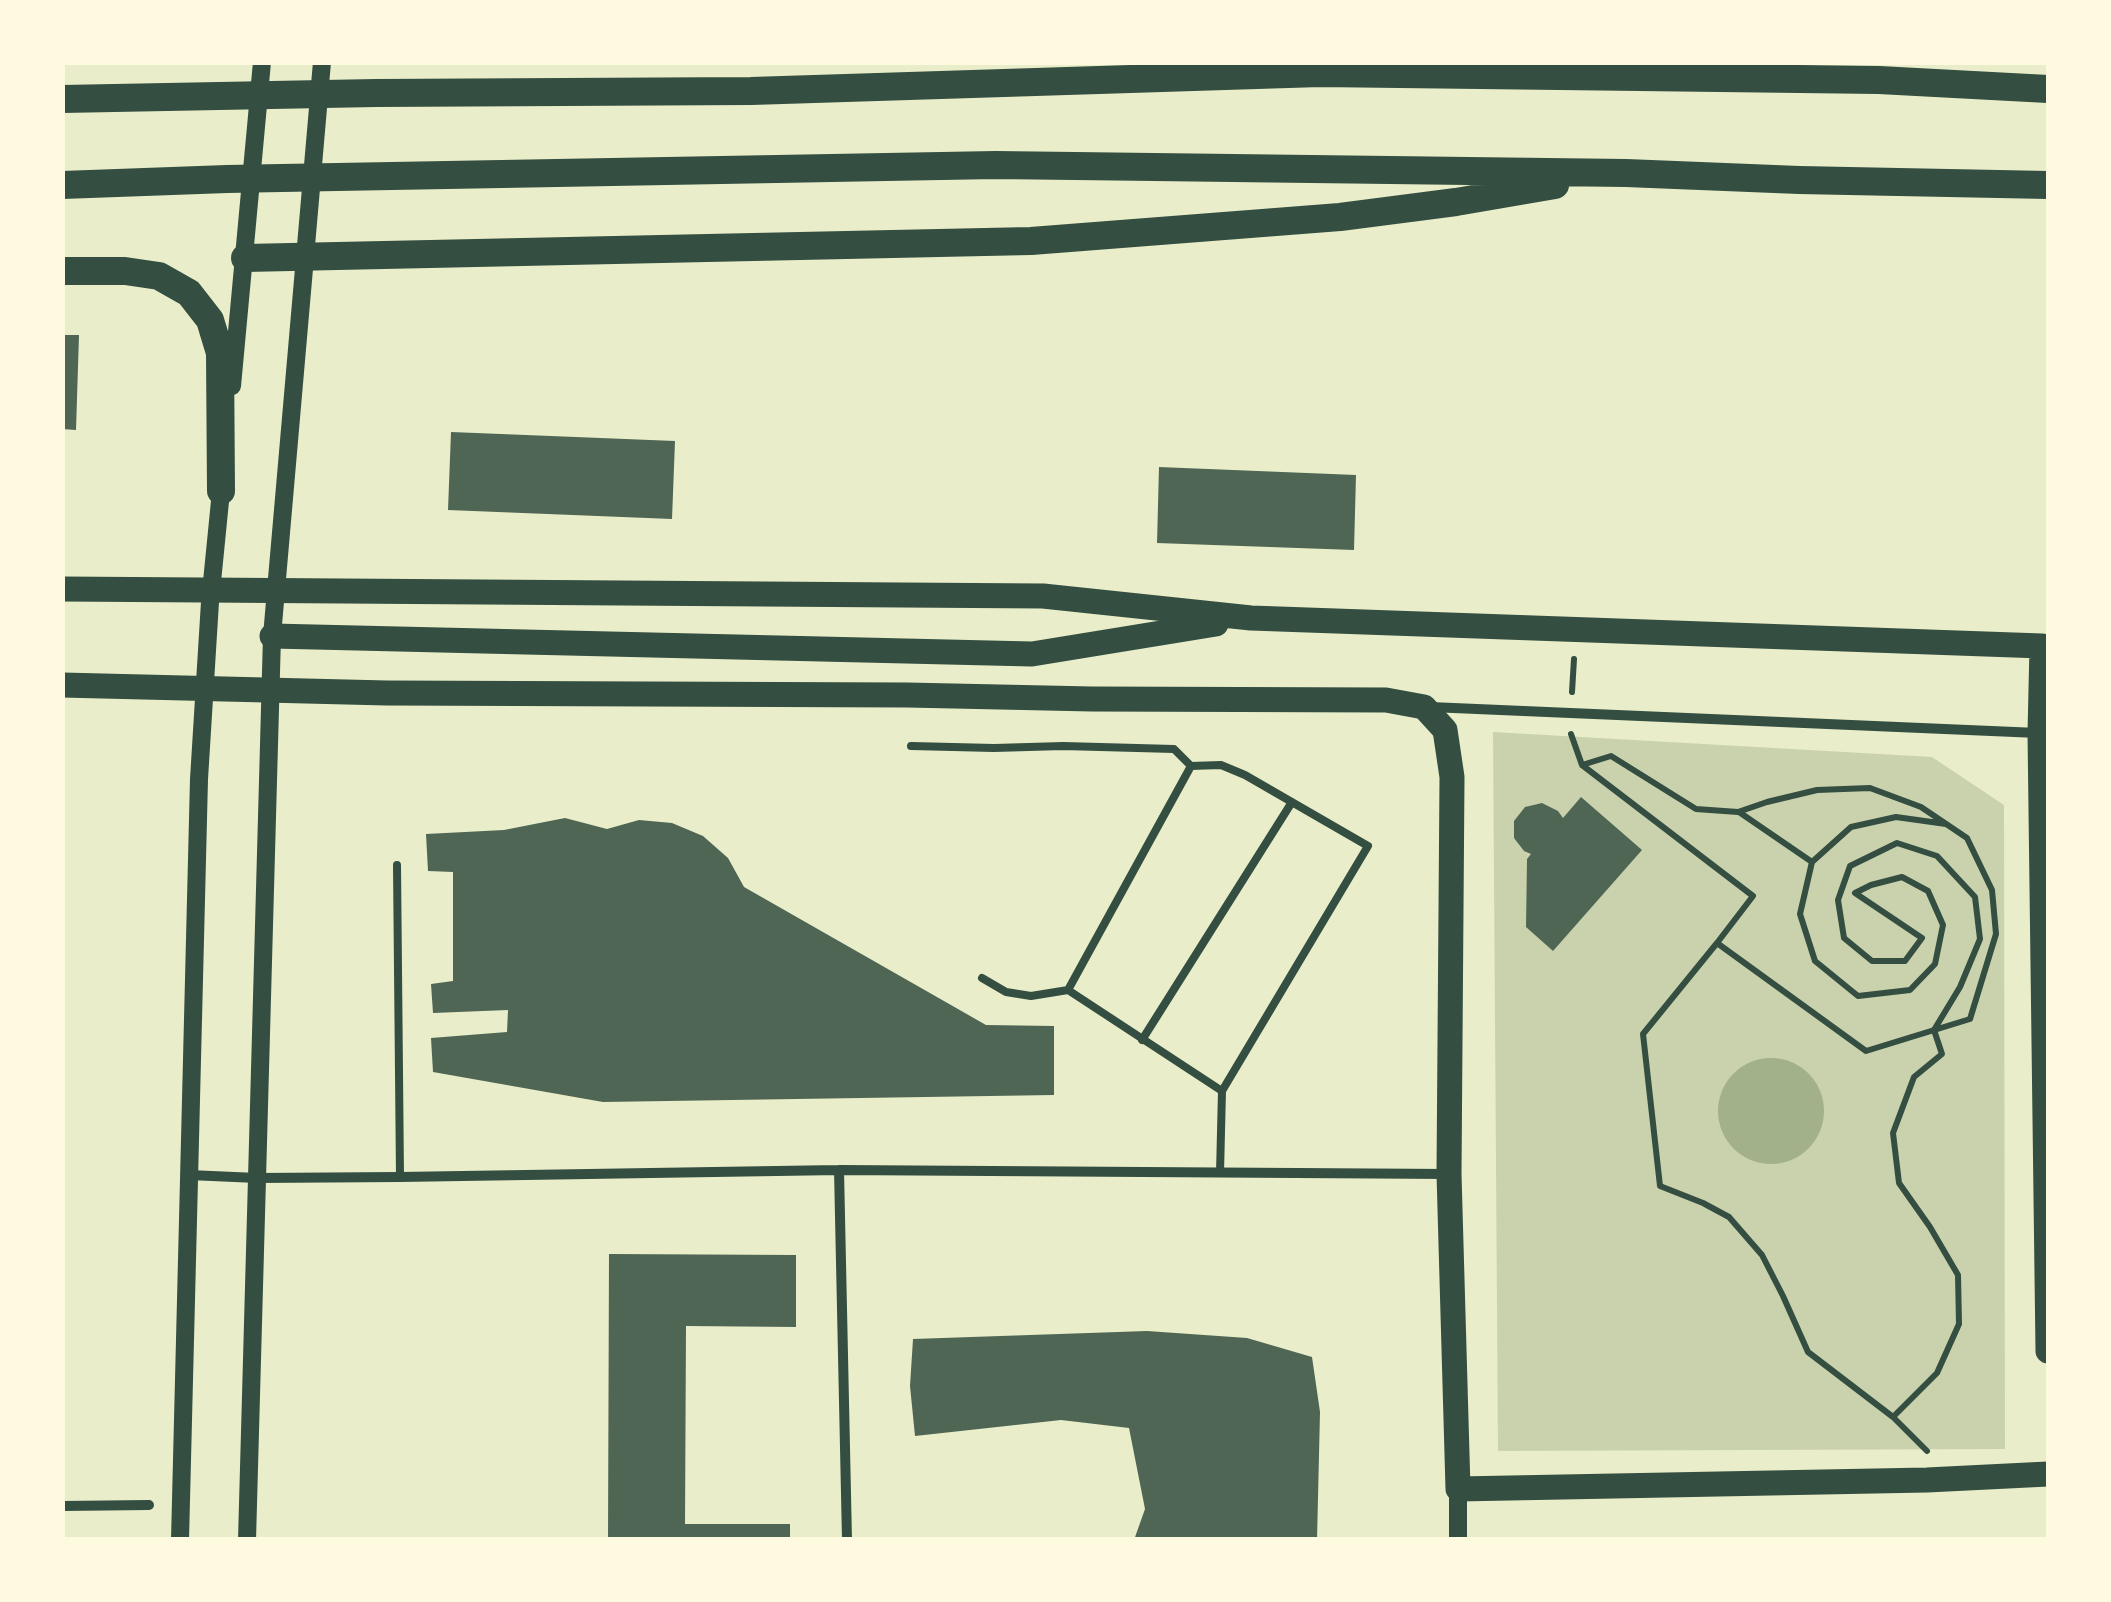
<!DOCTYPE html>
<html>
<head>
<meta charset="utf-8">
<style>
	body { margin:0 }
	#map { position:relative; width:2111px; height:1602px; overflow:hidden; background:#e9edc9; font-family:"Alegreya Sans",sans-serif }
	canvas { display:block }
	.frame { position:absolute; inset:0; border:65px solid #fefae0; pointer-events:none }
</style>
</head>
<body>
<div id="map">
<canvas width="2111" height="1602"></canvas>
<div class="frame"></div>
</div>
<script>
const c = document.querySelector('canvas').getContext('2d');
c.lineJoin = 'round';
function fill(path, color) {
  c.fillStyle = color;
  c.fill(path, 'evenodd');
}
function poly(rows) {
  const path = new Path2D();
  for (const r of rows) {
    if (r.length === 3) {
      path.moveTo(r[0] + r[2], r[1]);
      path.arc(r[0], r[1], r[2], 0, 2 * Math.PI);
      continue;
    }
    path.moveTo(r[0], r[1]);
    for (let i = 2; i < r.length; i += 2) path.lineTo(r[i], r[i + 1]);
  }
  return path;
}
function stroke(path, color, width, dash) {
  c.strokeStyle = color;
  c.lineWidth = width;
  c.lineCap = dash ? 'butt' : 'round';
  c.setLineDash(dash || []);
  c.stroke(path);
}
const green = poly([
	[1493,732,1932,757,2004,805,2005,1449,1498,1451]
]);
const water = poly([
	[1771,1111,53]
]);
const building = poly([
	[62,335,79,335,76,430,62,429],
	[451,432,675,441,672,519,448,510],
	[1159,467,1356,475,1354,550,1157,543],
	[1581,797,1642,850,1553,951,1526,927,1527,859,1531,854,1524,851,1514,838,1514,821,1525,807,1542,803,1558,811,1563,818],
	[565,818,607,829,639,820,672,823,703,836,728,858,744,887,986,1025,1054,1026,1054,1095,603,1102,433,1072,431,1038,507,1032,508,1010,433,1013,431,984,453,981,453,872,428,871,426,834,504,830],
	[609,1254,796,1255,796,1327,686,1326,685,1524,790,1524,790,1540,608,1540],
	[1147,1331,1247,1338,1312,1357,1320,1412,1317,1540,1134,1540,1145,1509,1129,1428,1061,1420,915,1436,910,1386,913,1339]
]);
const path = poly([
	[1572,692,1574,659],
	[1571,734,1582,765,1753,896,1717,943,1866,1051,1970,1019,1996,934,1992,890,1967,838,1921,807,1870,788,1817,790,1767,802,1738,812,1696,809,1611,756,1582,765],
	[1739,812,1812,862],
	[1717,943,1643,1034,1660,1186,1703,1203,1729,1217,1762,1255,1783,1296,1808,1352,1893,1417,1927,1451],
	[1893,1417,1937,1373,1959,1324,1958,1275,1930,1227,1899,1183,1893,1133,1914,1077,1942,1054,1934,1030,1960,987,1980,939,1975,897,1937,856,1897,843,1850,866,1838,900,1844,938,1872,961,1905,961,1922,938,1855,893,1871,885,1902,877,1928,891,1943,925,1935,964,1910,990,1858,996,1815,961,1800,914,1812,862,1851,827,1896,817,1946,824]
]);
const service = poly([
	[911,746,994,748,1063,746,1174,749,1191,766,1221,765,1245,775,1368,846,1222,1091],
	[1191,766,1068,990,1222,1091,1220,1173],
	[397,865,400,1177],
	[982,978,1006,992,1031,996,1068,990],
	[1142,1040,1292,802]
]);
const minor = poly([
	[1430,707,2038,733],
	[839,1170,847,1540],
	[189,1175,257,1178,400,1177,839,1170,1448,1174],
	[62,1506,149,1505]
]);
const tertiary = poly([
	[232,386,262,62],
	[180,1540,199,779,210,602,222,481],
	[247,1540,272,636,322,62],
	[1458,1540,1458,1489]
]);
const trunk = poly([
	[62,589,1043,596,1251,618,2042,646,2040,733,2048,1351],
	[272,636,1032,654,1216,624],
	[62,685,387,693,907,695,1092,699,1386,700,1424,707,1445,730,1452,777,1449,1174,1458,1489,1927,1480,2048,1474]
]);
const motorway = poly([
	[62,99,376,93,751,91,1320,73,1879,80,2048,89],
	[62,185,227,179,996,165,1626,173,1799,180,2048,185],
	[245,258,1031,241,1340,217,1456,202,1555,185],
	[62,271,125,271,159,276,189,293,210,320,220,353,221,491]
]);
fill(green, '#cad2ad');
fill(water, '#a3b18a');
fill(building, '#4f6655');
stroke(path, '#344e41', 6);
stroke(service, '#344e41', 8);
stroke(minor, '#344e41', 10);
stroke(tertiary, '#344e41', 18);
stroke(trunk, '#344e41', 25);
stroke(motorway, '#344e41', 28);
</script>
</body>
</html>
